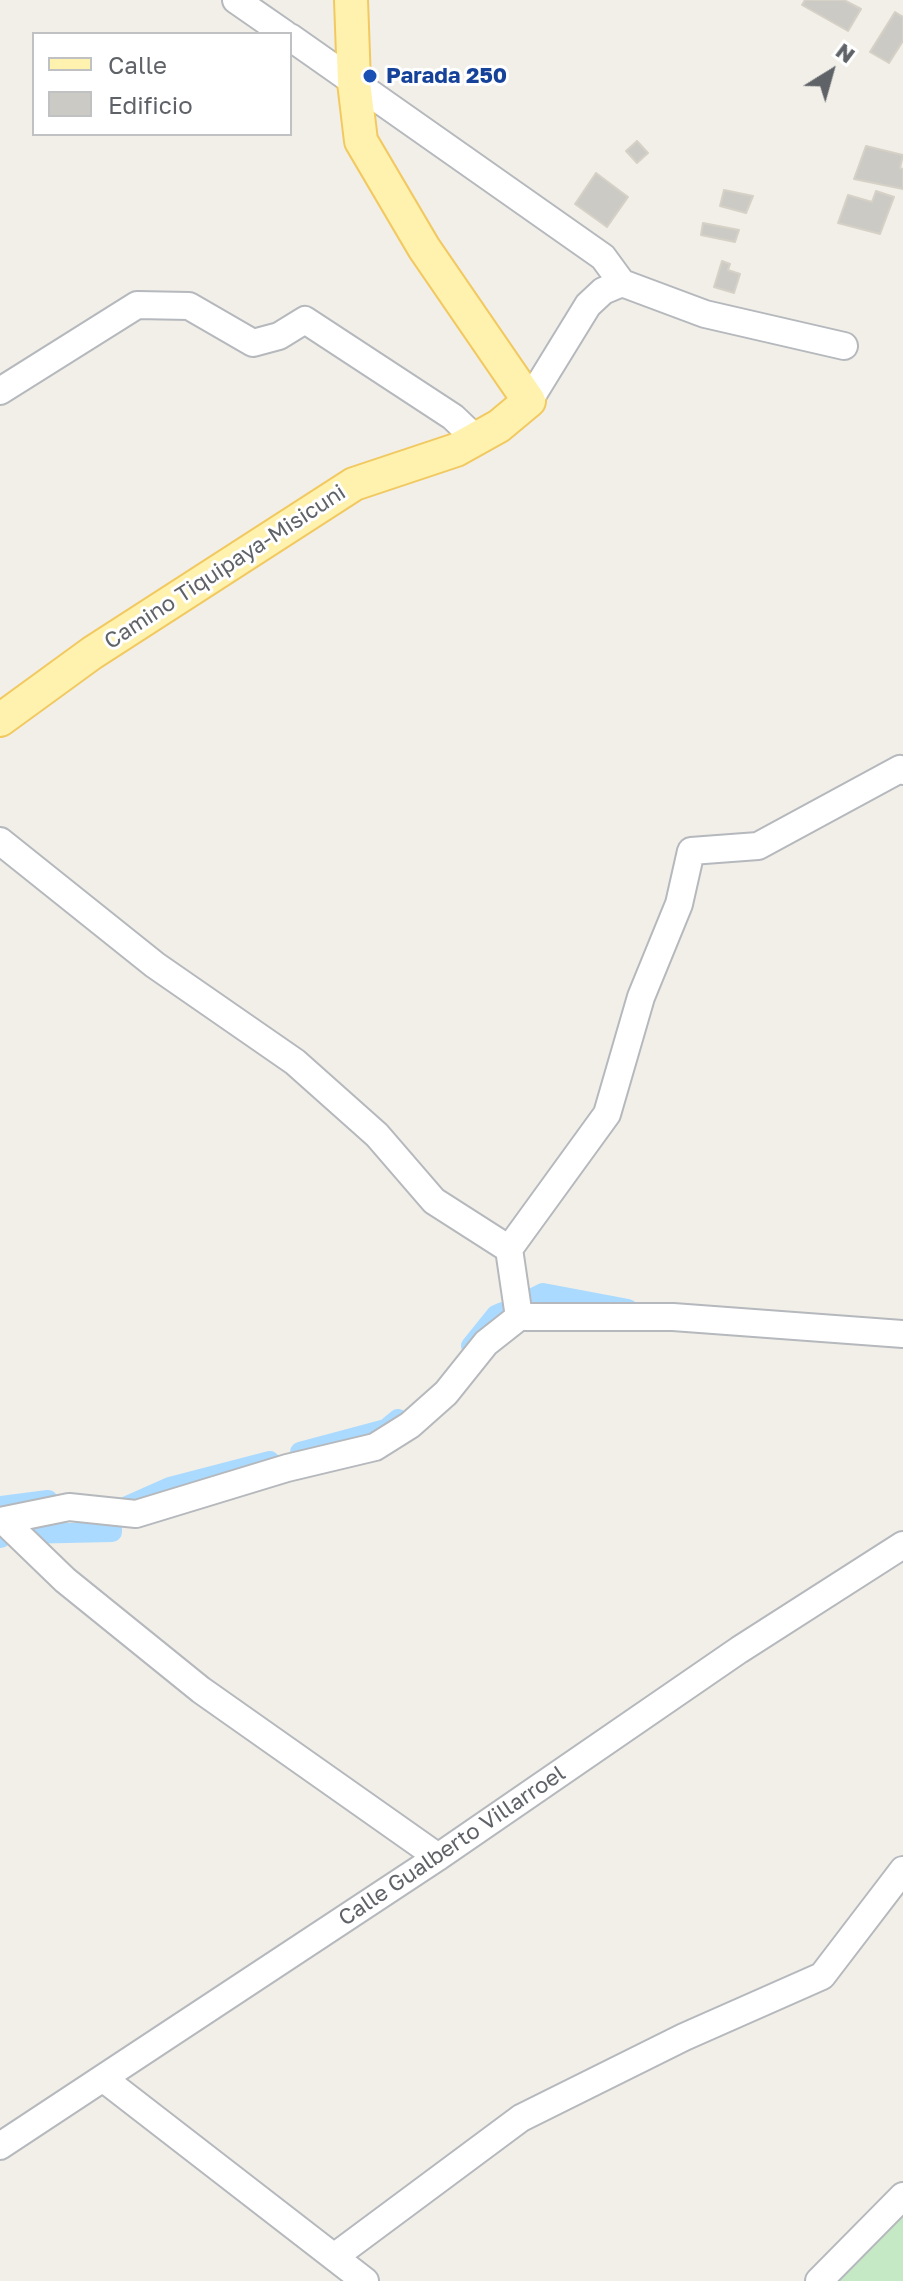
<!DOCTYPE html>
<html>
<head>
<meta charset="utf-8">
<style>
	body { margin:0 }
	#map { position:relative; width:903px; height:2281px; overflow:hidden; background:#f1efe8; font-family:"Golos Text",sans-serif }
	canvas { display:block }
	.legend { position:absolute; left:32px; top:32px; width:260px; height:104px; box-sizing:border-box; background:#fff; border:2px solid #bfc1c3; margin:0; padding:10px 14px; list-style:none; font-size:24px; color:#5f6368 }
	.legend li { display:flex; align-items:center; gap:16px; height:40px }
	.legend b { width:40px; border:2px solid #bfc1c3 }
	.north { position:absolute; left:791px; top:32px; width:80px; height:80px; -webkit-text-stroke:6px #fff; paint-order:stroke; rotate:37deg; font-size:22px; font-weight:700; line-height:32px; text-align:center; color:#5f6368 }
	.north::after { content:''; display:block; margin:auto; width:28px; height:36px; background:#5f6368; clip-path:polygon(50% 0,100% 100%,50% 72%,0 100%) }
</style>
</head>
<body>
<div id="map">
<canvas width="903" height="2281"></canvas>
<ul class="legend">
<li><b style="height:10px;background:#fff2af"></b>Calle</li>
<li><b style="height:22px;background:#cccac5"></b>Edificio</li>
</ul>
<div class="north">N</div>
</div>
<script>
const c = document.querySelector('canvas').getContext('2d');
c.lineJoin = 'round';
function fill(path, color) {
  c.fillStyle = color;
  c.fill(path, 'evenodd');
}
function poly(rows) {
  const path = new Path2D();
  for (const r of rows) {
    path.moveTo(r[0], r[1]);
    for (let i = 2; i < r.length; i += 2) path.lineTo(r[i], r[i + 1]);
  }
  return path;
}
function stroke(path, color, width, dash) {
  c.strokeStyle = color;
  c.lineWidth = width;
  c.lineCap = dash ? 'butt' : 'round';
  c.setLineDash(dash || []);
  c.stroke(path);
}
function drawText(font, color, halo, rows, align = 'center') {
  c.font = font + ' "Golos Text",sans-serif';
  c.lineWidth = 6;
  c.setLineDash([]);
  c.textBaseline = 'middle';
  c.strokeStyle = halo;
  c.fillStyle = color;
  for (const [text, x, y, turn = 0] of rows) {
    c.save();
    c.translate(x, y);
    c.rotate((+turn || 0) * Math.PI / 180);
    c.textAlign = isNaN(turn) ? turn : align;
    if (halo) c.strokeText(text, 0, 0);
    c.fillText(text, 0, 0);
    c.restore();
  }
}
const green = poly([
	[903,2203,903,2281,828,2281]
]);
const canal = poly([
	[531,1299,543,1293,628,1309],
	[471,1346,496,1315,503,1312],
	[300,1452,386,1429,398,1419],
	[0,1506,48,1500],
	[125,1507,170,1487,270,1461],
	[21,1534,112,1532,112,1526],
	[0,1538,1,1538]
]);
const building = poly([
	[805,0,844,0,861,9,848,31,802,5,805,0],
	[895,12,903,17,903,41,889,63,870,52,895,12],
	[637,141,648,153,637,163,626,151,637,141],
	[866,146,903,155,900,168,903,169,903,189,854,179,866,146],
	[596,173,628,197,607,227,575,204,596,173],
	[724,190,753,196,746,213,720,206,724,190],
	[876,191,894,197,880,234,838,223,848,195,872,202,876,191],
	[703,223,739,230,735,242,701,235,703,223],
	[722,261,730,264,728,270,740,274,734,293,714,287,722,261]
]);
const minor = poly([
	[236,0,285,34],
	[290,37,603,257,622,283],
	[0,391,137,305,189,306,253,343,279,336,305,320,453,417,476,439],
	[529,401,588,305,603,291,622,283,705,314,844,346],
	[0,841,155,965,295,1062,377,1135,434,1201,509,1249],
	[519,1317,509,1249,607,1114,641,997,679,904,691,851,758,846,900,769,903,771],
	[0,1521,69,1507,136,1514,287,1468,375,1447,410,1425,446,1393,486,1343,519,1317,673,1317,903,1334],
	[4,1521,65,1580,201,1690,438,1857],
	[104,2079,365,2281],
	[0,2146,438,1857,739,1650,903,1545],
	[334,2257,521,2118,684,2037,822,1976,903,1870],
	[819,2281,903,2196]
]);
const major = poly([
	[0,720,92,653,354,484,456,450,499,426,529,401,424,248,361,141,354,82,351,0]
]);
const markers = [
	[370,76,8,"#1a4fb4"]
];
const transitNames = [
	["Parada 250",386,76]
];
const streetNames = [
	["Camino Tiquipaya-Misicuni",225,567,-33],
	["Calle Gualberto Villarroel",452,1846,-34]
];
fill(green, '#c5e8c5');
stroke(canal, '#aadaff', 20);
fill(building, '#cccac5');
stroke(building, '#d6d1c6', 2);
stroke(minor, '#b5b8bc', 30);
stroke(major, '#f2c960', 36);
stroke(minor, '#fff', 26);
stroke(major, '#fff2af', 32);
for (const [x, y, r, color] of markers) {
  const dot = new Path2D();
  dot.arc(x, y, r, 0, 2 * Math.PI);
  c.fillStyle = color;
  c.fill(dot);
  stroke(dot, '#fff', 3);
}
drawText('bold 22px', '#164399', '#fff', transitNames, 'left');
drawText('22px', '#5f6368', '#fff', streetNames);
</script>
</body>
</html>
